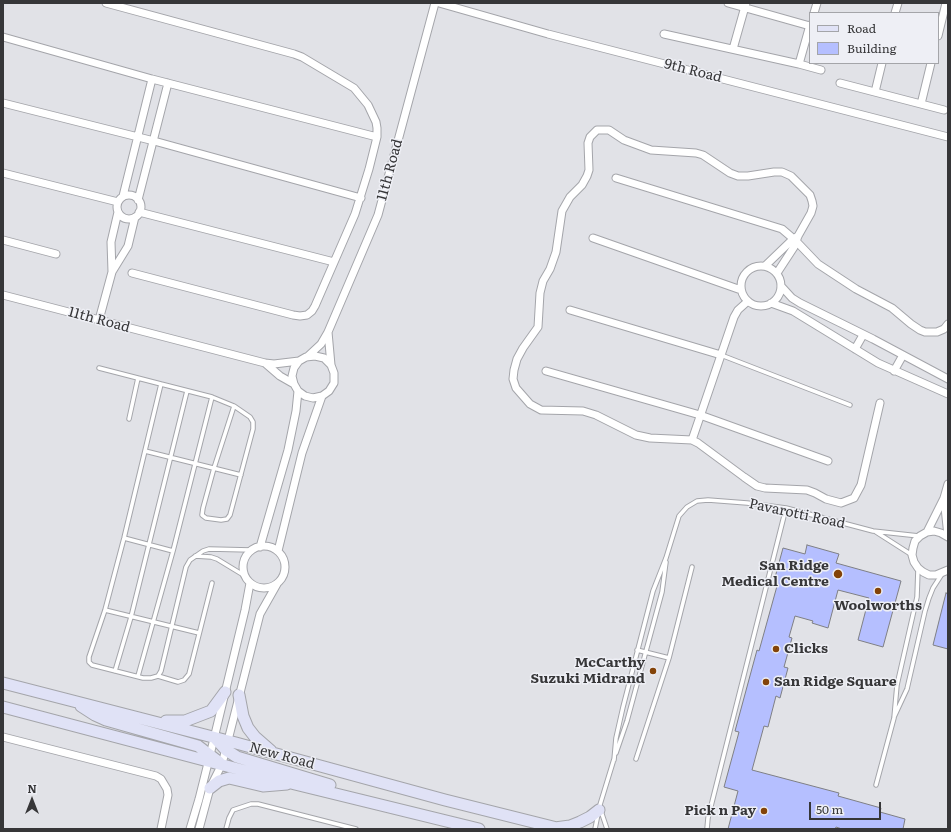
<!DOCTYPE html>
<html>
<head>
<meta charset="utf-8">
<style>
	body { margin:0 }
	#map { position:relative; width:951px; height:832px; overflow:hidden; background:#e1e2e7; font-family:Literata,serif }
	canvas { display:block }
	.frame { position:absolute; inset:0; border:4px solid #363638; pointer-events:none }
	.legend { position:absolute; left:809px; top:12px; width:130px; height:52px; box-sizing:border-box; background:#eeeff5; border:1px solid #a4a5a9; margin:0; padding:5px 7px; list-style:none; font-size:12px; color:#363638 }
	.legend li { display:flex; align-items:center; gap:8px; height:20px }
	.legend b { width:20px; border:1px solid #a4a5a9 }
	.north { position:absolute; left:12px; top:780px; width:40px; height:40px; -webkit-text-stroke:3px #eeeff5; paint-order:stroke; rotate:0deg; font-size:11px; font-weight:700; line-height:16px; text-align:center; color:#363638 }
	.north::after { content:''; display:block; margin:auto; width:14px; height:18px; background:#363638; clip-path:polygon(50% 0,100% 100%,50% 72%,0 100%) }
	.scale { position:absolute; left:809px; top:802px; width:72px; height:18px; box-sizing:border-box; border:2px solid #363638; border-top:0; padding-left:5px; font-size:12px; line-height:14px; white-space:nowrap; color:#363638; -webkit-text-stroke:3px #eeeff5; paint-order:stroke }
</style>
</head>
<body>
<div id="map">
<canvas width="951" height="832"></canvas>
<div class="frame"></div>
<ul class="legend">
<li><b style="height:5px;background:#e0e2f6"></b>Road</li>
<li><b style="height:11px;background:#b5bfff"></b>Building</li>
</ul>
<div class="north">N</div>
<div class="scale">50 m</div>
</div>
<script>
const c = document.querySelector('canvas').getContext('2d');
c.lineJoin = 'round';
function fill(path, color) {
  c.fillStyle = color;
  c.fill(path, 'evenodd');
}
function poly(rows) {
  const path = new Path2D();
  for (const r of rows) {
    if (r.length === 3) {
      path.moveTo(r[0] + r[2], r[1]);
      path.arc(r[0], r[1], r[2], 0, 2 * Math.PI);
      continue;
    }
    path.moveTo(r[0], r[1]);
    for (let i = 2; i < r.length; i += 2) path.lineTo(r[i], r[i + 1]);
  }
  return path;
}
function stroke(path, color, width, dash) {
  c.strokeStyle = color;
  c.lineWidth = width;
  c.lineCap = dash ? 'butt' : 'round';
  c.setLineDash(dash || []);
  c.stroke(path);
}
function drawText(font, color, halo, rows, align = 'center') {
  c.font = font + ' Literata,serif';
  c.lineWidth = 3;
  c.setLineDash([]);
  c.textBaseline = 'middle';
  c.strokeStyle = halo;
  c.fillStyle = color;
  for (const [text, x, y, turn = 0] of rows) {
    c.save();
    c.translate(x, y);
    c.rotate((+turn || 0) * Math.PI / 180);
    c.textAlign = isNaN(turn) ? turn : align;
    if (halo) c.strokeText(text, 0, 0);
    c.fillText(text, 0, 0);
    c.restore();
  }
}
const building = poly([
	[807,545,839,554,836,563,901,581,883,647,858,640,869,598,838,590,828,628,812,623,813,621,795,616,789,637,792,638,784,667,788,668,780,698,776,696,768,727,764,726,752,770,839,793,838,796,881,808,880,812,905,819,903,829,842,829,836,827,835,829,728,829,738,791,724,787,739,732,735,731,757,650,759,651,777,586,773,585,783,548,805,554,807,545],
	[946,593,948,594,948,649,933,645,946,593]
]);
const lane = poly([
	[721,355,850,405],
	[99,368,161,384,124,538,105,610,89,657,89,662,92,665,143,678,151,678,158,676,161,671,186,567,190,560,203,551,209,549,251,550],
	[161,384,212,397,234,406,250,417,253,422,253,429,230,515,227,519,221,520,206,518,202,515,203,508,214,468,234,406],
	[129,419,138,378],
	[145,451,241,475],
	[876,532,912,555],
	[124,538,173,551],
	[195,556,211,557,217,559,245,576],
	[105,610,199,633],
	[637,650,669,658,692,567],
	[115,671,131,617,187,391],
	[138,676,173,551,212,397],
	[158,676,178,682,184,680,189,674,212,583],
	[894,717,907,689,925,611,929,598,933,588,942,574],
	[616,753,627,721,662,592,666,562],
	[636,759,669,658],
	[614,760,616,738,623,707,653,591,666,558,679,516,687,507,697,501,708,500,747,503,786,508,873,531,919,536],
	[876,785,894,718,897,685,917,597,918,569],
	[599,808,614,759],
	[601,811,607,829],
	[226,829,229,818,233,810,251,804,258,804,356,829],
	[595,829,598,814],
	[707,829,708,818,786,508]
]);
const street = poly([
	[106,3,294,54,302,57,354,88,368,105,376,122,377,128,377,137,369,169,355,214,315,306,312,311,307,315,300,316,293,315,132,273],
	[439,3,548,34,948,137],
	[728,3,810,26],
	[814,13,817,3],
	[895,13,898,3],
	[664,34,799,64,821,70],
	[938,36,946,3],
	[3,37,152,79,377,137],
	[733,49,746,3],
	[799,64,810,25],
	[840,83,944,110],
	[875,92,882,63],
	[3,103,154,141,361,198],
	[921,104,931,63],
	[3,173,118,202],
	[616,178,782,229,796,241,818,264,856,289,892,308,911,324,920,330,925,332,937,332,944,329,948,324],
	[129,207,12],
	[123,196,152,79],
	[138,200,168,83],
	[139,212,334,262],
	[593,238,741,290],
	[3,240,56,254],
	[761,286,20],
	[765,266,792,240,798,236],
	[112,272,111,242,118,212],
	[777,273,794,247,798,236,811,213,813,206,812,201,810,195,791,176,782,172,774,172,748,176,738,176,730,173,703,155,696,153,651,150,624,140,609,130,597,130,590,137,588,143,589,170,587,176,582,185,570,197,562,211,556,252,550,269,543,281,540,293,538,327,523,348,517,359,514,370,513,379,516,388,530,404,541,410,583,411,596,415,636,435,650,438,692,440,698,443,744,477,757,486,765,488,807,490,815,493,826,499,841,503,854,498,861,485,880,403],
	[781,286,792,298,800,303,873,339,948,379],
	[3,295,265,363,274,364,299,361,306,357,315,356,324,358,331,365,334,373,334,383,329,391,322,396,313,398,305,396,298,391,294,384,292,376,294,368,299,361],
	[771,303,793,311,878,363,948,394],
	[570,310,721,355],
	[99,320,112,272,128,246,135,217],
	[328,332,331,365],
	[855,349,863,335],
	[307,357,321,344,328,332,378,215,435,3],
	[265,363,280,376,294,384],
	[546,371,700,415,828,461],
	[894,371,903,355],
	[692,440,734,317,738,310,748,301],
	[944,498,948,536],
	[927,532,944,498,948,484],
	[948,537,941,533,934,531,927,532,920,536,915,541,913,548,912,555,914,562,918,568,923,572,929,575,936,575,948,570],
	[264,567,21],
	[260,547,288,450,296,411,298,391],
	[278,551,302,453,322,396],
	[3,737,156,776,161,779,167,789,168,795,161,829],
	[190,829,199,799,210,755,245,610,250,583],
	[199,829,210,788,222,764,260,614,277,584]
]);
const secondary = poly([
	[3,683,236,743,445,800,561,829],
	[239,695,243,716,248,728,255,737,271,751],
	[81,706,95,715,106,720,198,746,219,762],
	[3,707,295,784,479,829],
	[166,721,185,721,211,711,225,692],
	[215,738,226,750,237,757,330,785],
	[210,788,219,781,229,778,263,786,287,784],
	[555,828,570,826,580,822,590,817,599,810]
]);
const markers = [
	[838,574,5,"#834308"],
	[878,591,4,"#834308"],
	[776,649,4,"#834308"],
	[653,671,4,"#834308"],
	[766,682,4,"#834308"],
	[764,811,4,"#834308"]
];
const streetNames = [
	["9th Road",693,71,14],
	["11th Road",390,170,-75],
	["11th Road",99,320,15],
	["Pavarotti Road",797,514,12],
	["New Road",282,756,15]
];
const poiNames = [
	["San Ridge",829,566],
	["Medical Centre",829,582],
	["Woolworths",878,606,"center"],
	["Clicks",784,649,"left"],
	["McCarthy",645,663],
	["Suzuki Midrand",645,679],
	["San Ridge Square",774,682,"left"],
	["Pick n Pay",756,811]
];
fill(building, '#b5bfff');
stroke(building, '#7e7f84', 1);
stroke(lane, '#a4a5aa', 5.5);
stroke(street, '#a4a5aa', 9);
stroke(secondary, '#a4a5aa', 13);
stroke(lane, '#fff', 3.5);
stroke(street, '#fff', 7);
stroke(secondary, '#e0e2f6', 11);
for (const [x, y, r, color] of markers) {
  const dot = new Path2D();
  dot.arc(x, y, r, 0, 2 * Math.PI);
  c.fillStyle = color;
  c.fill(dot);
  stroke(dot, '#eeeff5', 1.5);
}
drawText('14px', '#363638', '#eeeff5', streetNames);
drawText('bold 14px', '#363638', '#eeeff5', poiNames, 'right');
</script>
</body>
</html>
